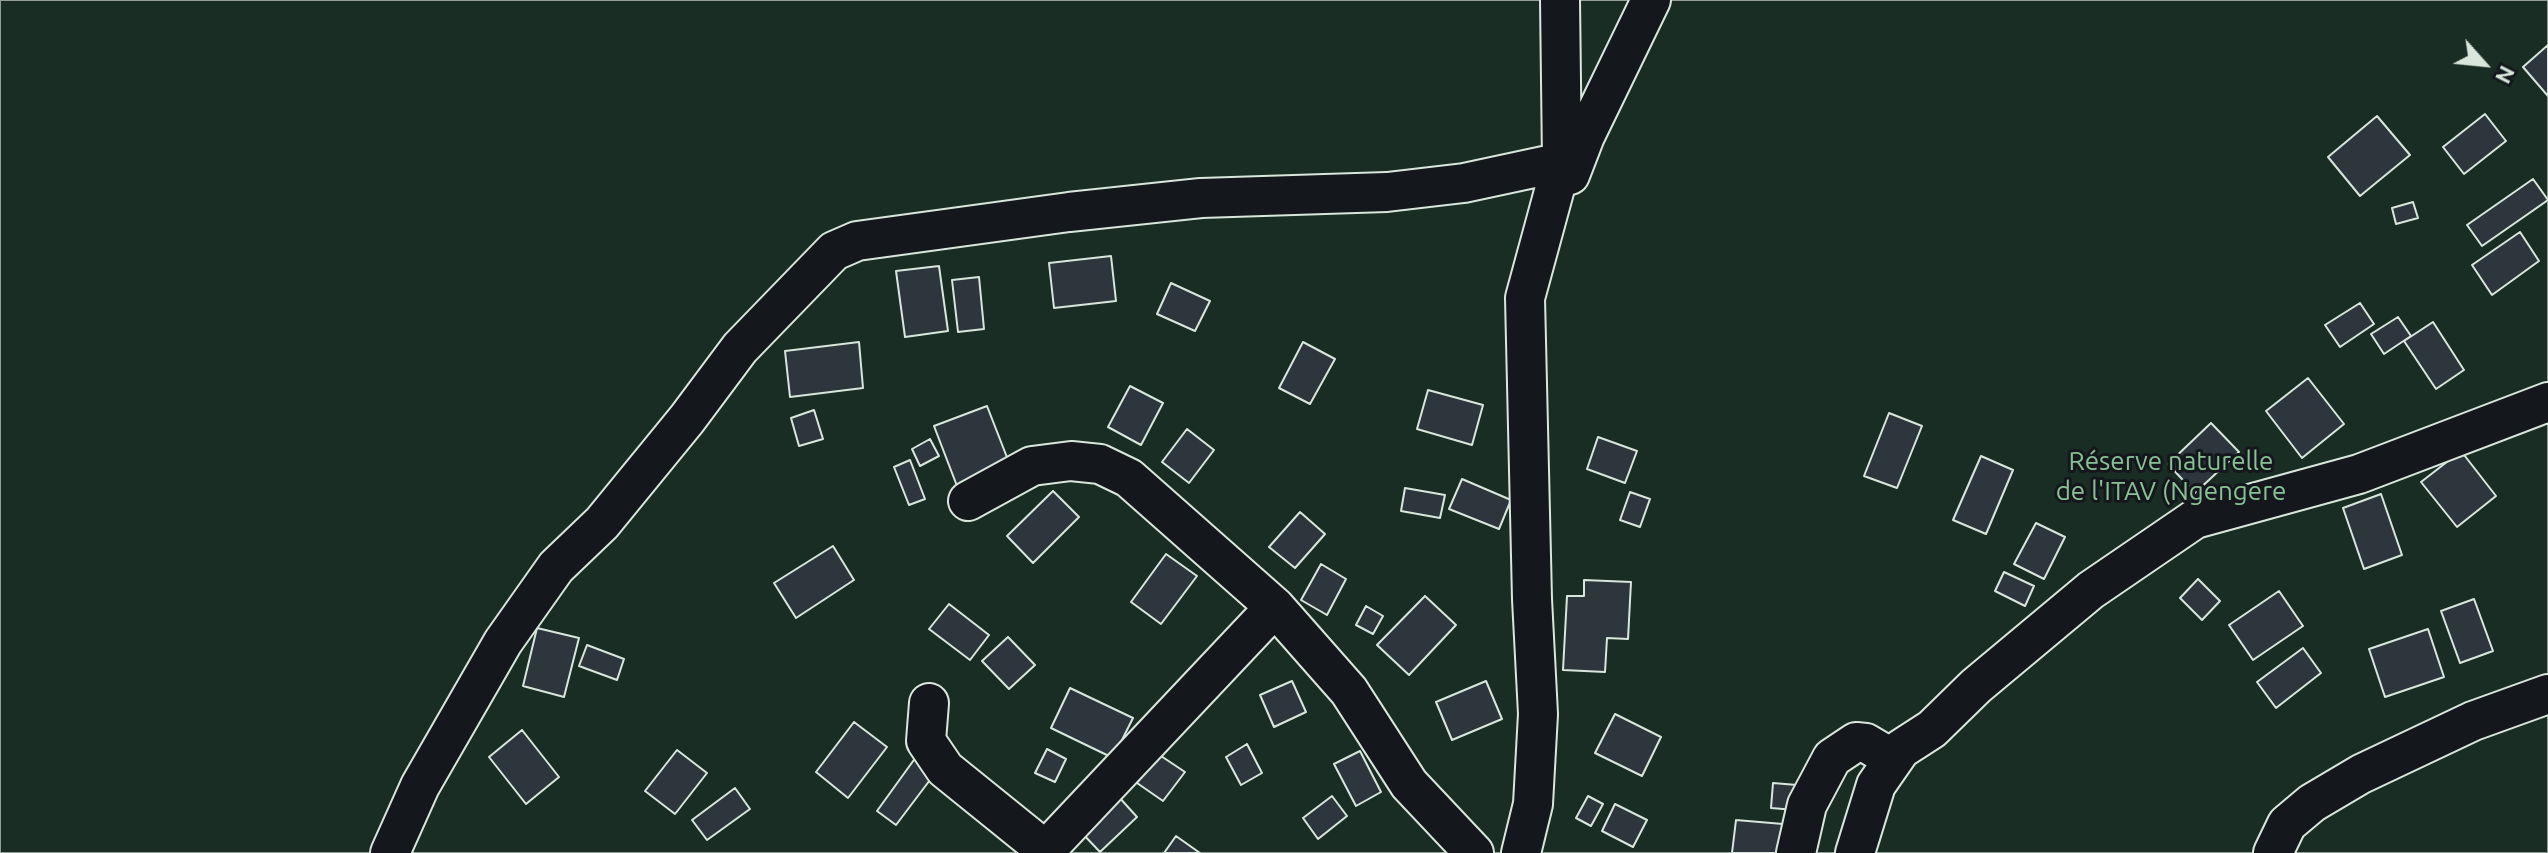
<!DOCTYPE html>
<html>
<head>
<meta charset="utf-8">
<style>
	body { margin:0 }
	#map { position:relative; width:2548px; height:853px; overflow:hidden; background:#14181c; font-family:Ubuntu,sans-serif }
	canvas { display:block }
	.north { position:absolute; left:2444px; top:24px; width:80px; height:80px; -webkit-text-stroke:6px #14181c; paint-order:stroke; rotate:117deg; font-size:22px; font-weight:700; line-height:32px; text-align:center; color:#d8e6dc }
	.north::after { content:''; display:block; margin:auto; width:28px; height:36px; background:#d8e6dc; clip-path:polygon(50% 0,100% 100%,50% 72%,0 100%) }
</style>
</head>
<body>
<div id="map">
<canvas width="2548" height="853"></canvas>
<div class="north">N</div>
</div>
<script>
const c = document.querySelector('canvas').getContext('2d');
c.lineJoin = 'round';
function fill(path, color) {
  c.fillStyle = color;
  c.fill(path, 'evenodd');
}
function poly(rows) {
  const path = new Path2D();
  for (const r of rows) {
    path.moveTo(r[0], r[1]);
    for (let i = 2; i < r.length; i += 2) path.lineTo(r[i], r[i + 1]);
  }
  return path;
}
function stroke(path, color, width, dash) {
  c.strokeStyle = color;
  c.lineWidth = width;
  c.lineCap = dash ? 'butt' : 'round';
  c.setLineDash(dash || []);
  c.stroke(path);
}
function drawText(font, color, halo, rows, align = 'center') {
  c.font = font + ' Ubuntu,sans-serif';
  c.lineWidth = 6;
  c.setLineDash([]);
  c.textBaseline = 'middle';
  c.strokeStyle = halo;
  c.fillStyle = color;
  for (const [text, x, y, turn = 0] of rows) {
    c.save();
    c.translate(x, y);
    c.rotate((+turn || 0) * Math.PI / 180);
    c.textAlign = isNaN(turn) ? turn : align;
    if (halo) c.strokeText(text, 0, 0);
    c.fillText(text, 0, 0);
    c.restore();
  }
}
const green = poly([
	[0,0,2548,0,2548,853,0,853,0,0]
]);
const building = poly([
	[2548,45,2548,96,2523,67,2548,45],
	[2485,114,2506,141,2464,174,2443,147,2485,114],
	[2377,116,2410,155,2360,196,2328,157,2377,116],
	[2533,179,2548,200,2482,246,2467,225,2533,179],
	[2413,202,2418,218,2396,224,2392,208,2413,202],
	[2520,232,2539,261,2492,295,2472,265,2520,232],
	[1111,256,1116,301,1054,308,1049,263,1111,256],
	[939,266,948,331,905,337,896,271,939,266],
	[979,277,984,329,958,332,952,280,979,277],
	[1171,283,1210,301,1195,331,1157,314,1171,283],
	[2360,303,2374,324,2340,347,2325,325,2360,303],
	[2398,317,2411,336,2384,354,2371,334,2398,317],
	[2433,322,2464,370,2436,389,2404,341,2433,322],
	[859,342,863,388,790,397,785,351,859,342],
	[1303,342,1335,359,1310,404,1279,388,1303,342],
	[2308,378,2344,424,2302,458,2266,411,2308,378],
	[1130,386,1163,403,1141,445,1108,427,1130,386],
	[1428,390,1483,405,1472,445,1417,429,1428,390],
	[987,406,1010,465,957,486,934,426,987,406],
	[814,410,823,439,799,446,791,418,814,410],
	[1889,413,1922,426,1897,488,1864,476,1889,413],
	[2211,423,2239,452,2195,493,2168,464,2211,423],
	[1187,429,1214,450,1189,483,1162,462,1187,429],
	[1598,437,1637,451,1625,483,1587,469,1598,437],
	[930,439,939,456,920,466,912,449,930,439],
	[2461,451,2496,496,2457,527,2421,482,2461,451],
	[1981,456,2013,470,1986,534,1953,520,1981,456],
	[910,460,925,499,909,505,894,467,910,460],
	[1462,479,1511,500,1499,529,1449,509,1462,479],
	[1405,488,1445,495,1440,518,1401,511,1405,488],
	[1053,491,1079,517,1033,563,1007,536,1053,491],
	[1630,492,1650,499,1640,527,1620,520,1630,492],
	[2381,494,2402,555,2364,569,2343,508,2381,494],
	[1300,512,1325,534,1295,568,1269,547,1300,512],
	[2036,523,2065,537,2044,579,2014,564,2036,523],
	[833,546,854,580,796,618,774,583,833,546],
	[1166,554,1197,576,1161,624,1131,602,1166,554],
	[1321,564,1346,579,1327,615,1301,600,1321,564],
	[2004,572,2034,586,2025,606,1995,591,2004,572],
	[2198,579,2220,601,2202,620,2180,598,2198,579],
	[1584,580,1631,582,1628,639,1607,638,1605,672,1563,670,1567,596,1584,596,1584,580],
	[2279,591,2303,626,2253,660,2229,625,2279,591],
	[1425,596,1456,625,1409,675,1377,645,1425,596],
	[2474,599,2493,651,2460,663,2441,611,2474,599],
	[949,604,989,635,970,660,929,629,949,604],
	[1366,606,1383,616,1373,634,1356,625,1366,606],
	[537,628,579,638,564,697,523,686,537,628],
	[2428,629,2444,677,2385,697,2369,649,2428,629],
	[1008,637,1035,665,1009,689,982,661,1008,637],
	[587,645,624,659,617,680,579,666,587,645],
	[2303,648,2321,673,2276,708,2257,682,2303,648],
	[1292,681,1306,712,1274,727,1260,695,1292,681],
	[1486,681,1502,719,1452,740,1436,702,1486,681],
	[1070,688,1133,718,1113,758,1051,728,1070,688],
	[1615,714,1661,737,1642,776,1595,753,1615,714],
	[854,722,887,747,848,798,816,772,854,722],
	[522,730,559,777,526,804,489,757,522,730],
	[1247,744,1262,773,1241,785,1226,757,1247,744],
	[1047,749,1066,759,1055,782,1035,773,1047,749],
	[677,750,707,773,675,814,645,791,677,750],
	[1360,751,1381,792,1356,806,1334,764,1360,751],
	[1158,754,1185,772,1163,801,1137,783,1158,754],
	[916,757,936,772,896,825,877,811,916,757],
	[1773,783,1797,785,1795,810,1771,808,1773,783],
	[735,788,750,809,707,840,692,820,735,788],
	[1118,796,1137,817,1100,852,1081,832,1118,796],
	[1332,796,1347,816,1318,839,1303,818,1332,796],
	[1588,796,1603,804,1591,826,1576,818,1588,796],
	[1615,804,1647,820,1633,847,1602,831,1615,804],
	[1736,820,1783,824,1780,853,1732,853,1736,820],
	[1176,836,1200,853,1164,853,1176,836]
]);
const minor = poly([
	[1570,175,1585,136,1651,0],
	[968,501,1032,466,1071,461,1100,464,1129,478,1275,607,1349,691,1409,784,1474,853],
	[929,703,926,741,945,769,1049,853],
	[390,853,420,786,503,642,556,567,602,523,687,419,740,348,834,251,857,241,1069,212,1201,198,1387,192,1464,183,1562,162],
	[1043,853,1275,607],
	[1521,853,1533,804,1538,714,1532,599,1525,298,1562,162,1560,0],
	[1796,853,1807,805,1832,758,1856,742,1866,743,1893,759],
	[1855,853,1876,785,1901,749,1932,729,1976,686,2091,590,2195,519,2359,474,2548,402],
	[2273,853,2287,824,2312,803,2361,774,2473,721,2548,694]
]);
const parkNames = [
	["Réserve naturelle",2171,461],
	["de l'ITAV (Ngengere",2171,491]
];
fill(green, '#1a2d24');
stroke(green, '#939e99', 2);
fill(building, '#2c363c');
stroke(building, '#d8e6dc', 2);
stroke(minor, '#d8e6dc', 42);
stroke(minor, '#14181c', 38);
drawText('26px', '#8ac095', '#14181c', parkNames);
</script>
</body>
</html>
